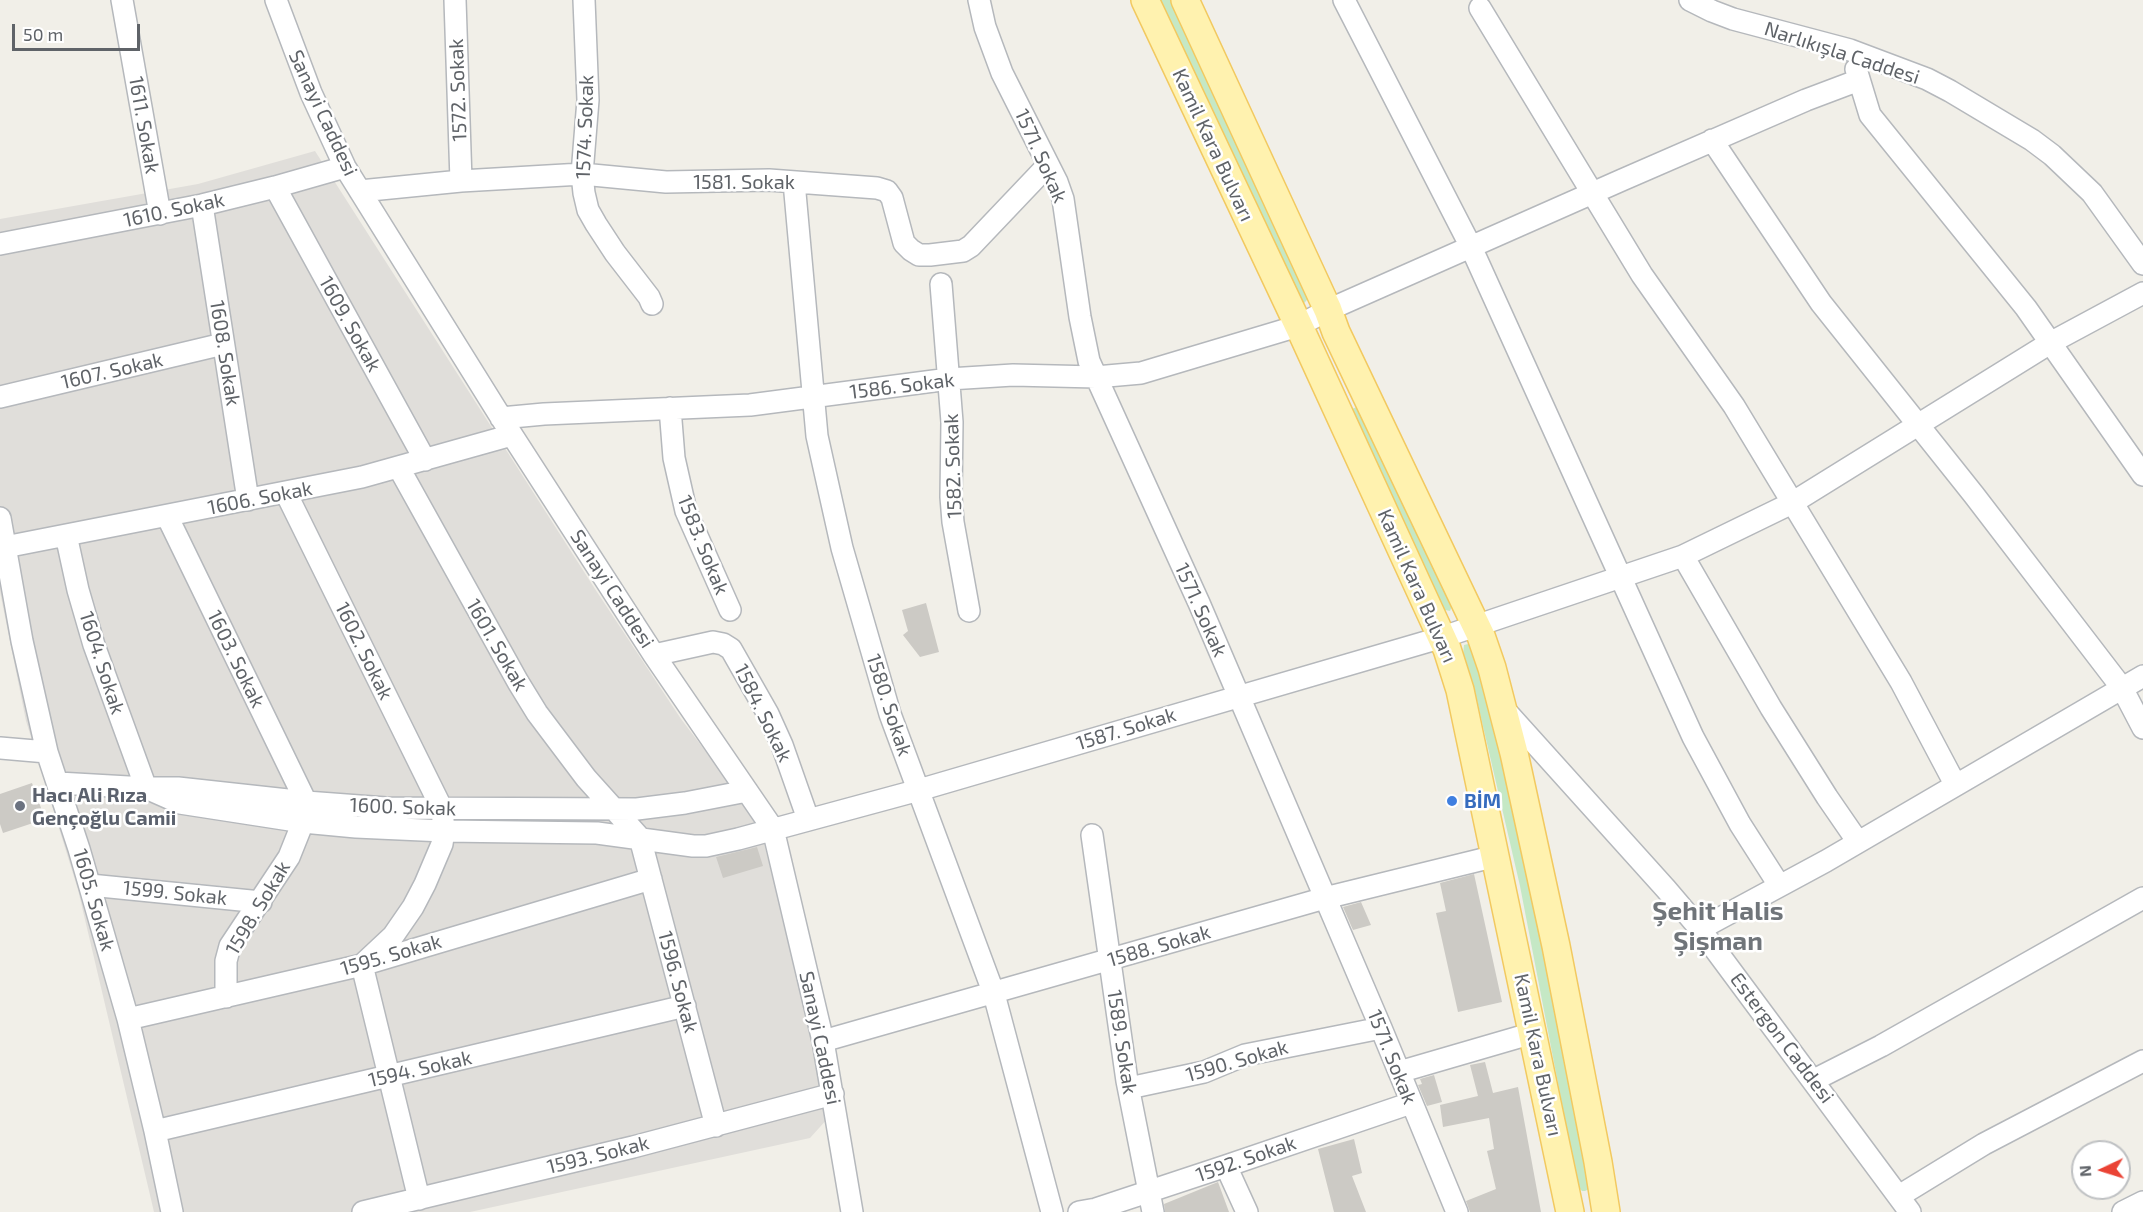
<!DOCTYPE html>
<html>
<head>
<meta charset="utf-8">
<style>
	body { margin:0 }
	#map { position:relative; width:2143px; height:1212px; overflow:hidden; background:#f1efe8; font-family:"Exo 2",sans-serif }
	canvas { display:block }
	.north { position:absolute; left:2071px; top:1140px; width:60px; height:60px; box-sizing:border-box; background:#fff; border:2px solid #bfc1c3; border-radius:50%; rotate:266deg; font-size:16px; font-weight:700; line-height:24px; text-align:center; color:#5f6368 }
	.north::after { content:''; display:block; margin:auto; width:21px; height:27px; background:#ea4335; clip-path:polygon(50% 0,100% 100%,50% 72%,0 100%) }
	.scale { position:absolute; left:12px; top:24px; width:128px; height:27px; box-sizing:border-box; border:3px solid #5f6368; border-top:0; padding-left:8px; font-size:18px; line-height:21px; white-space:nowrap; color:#5f6368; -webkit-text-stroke:4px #fff; paint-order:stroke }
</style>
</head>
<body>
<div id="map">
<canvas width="2143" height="1212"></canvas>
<div class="north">N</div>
<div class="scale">50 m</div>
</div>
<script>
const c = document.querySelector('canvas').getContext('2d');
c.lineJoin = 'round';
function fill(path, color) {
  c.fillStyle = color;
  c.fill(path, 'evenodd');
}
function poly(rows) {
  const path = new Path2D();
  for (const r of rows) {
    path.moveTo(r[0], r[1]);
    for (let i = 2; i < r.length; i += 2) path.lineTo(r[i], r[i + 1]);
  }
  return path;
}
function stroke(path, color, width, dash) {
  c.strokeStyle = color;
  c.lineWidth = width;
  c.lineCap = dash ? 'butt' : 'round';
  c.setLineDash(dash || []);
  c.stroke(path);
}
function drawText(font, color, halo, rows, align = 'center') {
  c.font = font + ' "Exo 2",sans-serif';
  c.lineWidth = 5;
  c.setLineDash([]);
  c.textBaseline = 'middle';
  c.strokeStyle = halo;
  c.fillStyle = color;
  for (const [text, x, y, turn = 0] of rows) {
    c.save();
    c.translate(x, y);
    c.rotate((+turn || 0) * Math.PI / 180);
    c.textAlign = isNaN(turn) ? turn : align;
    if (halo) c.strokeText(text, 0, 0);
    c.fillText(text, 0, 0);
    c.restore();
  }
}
const industrial = poly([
	[315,151,595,589,681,719,758,820,819,1058,829,1117,810,1138,470,1212,154,1212,78,890,26,721,0,592,0,219,198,184]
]);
const green = poly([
	[1158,0,1170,0,1307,294,1307,300,1304,303,1301,302],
	[1357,407,1452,606,1450,611,1445,610,1442,605,1351,412,1352,409],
	[1468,644,1471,646,1485,690,1524,856,1574,1110,1589,1189,1585,1191,1582,1191,1578,1187,1520,886,1473,683,1463,655,1464,645]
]);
const building = poly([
	[926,603,939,652,920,657,903,635,908,631,902,610],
	[32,783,45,819,3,833,0,824,0,794],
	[757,847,763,866,723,878,716,857],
	[1474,874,1502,1002,1458,1012,1436,913,1446,911,1440,883],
	[1361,902,1371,925,1353,930,1343,907],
	[1485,1062,1493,1093,1518,1087,1541,1212,1470,1212,1466,1201,1496,1189,1487,1151,1494,1149,1489,1118,1443,1127,1440,1105,1478,1096,1470,1065],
	[1434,1075,1442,1102,1427,1106,1418,1085,1422,1084,1420,1079],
	[1354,1139,1362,1173,1352,1176,1366,1212,1334,1212,1318,1149],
	[1218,1182,1229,1212,1165,1212,1164,1204]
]);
const minor = poly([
	[122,0,160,214],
	[276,0,311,93,345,167,512,435,654,655,773,829,823,1041,852,1212],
	[455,0,461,181],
	[584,0,588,100,582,174,584,193,588,210,596,224,615,253,649,297,652,304],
	[979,0,985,27,1002,73,1057,182,1063,199,1080,317,1089,361,1199,603,1381,1028,1457,1212],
	[1344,0,1471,247,1693,737,1740,824,1779,885],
	[1690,0,1712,11,1733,19,1850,50,1927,79,1950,91,2032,140,2052,155,2092,193,2143,264],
	[1480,8,1642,275,1734,406,1901,682,1955,784],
	[1856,69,1870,115,2026,308,2143,475],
	[1712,140,1821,303,1974,495,2122,688,2143,728],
	[794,182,817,436,842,548,890,714,994,994,1052,1212],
	[275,187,425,460],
	[360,191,461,181,582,174,666,182,769,180,877,188,887,191,892,198,904,243,911,250,919,255,930,255,963,251,971,246,1048,165],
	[202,205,248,500],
	[0,244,202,205,275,187,345,167],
	[941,284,952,422,951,497,953,522,969,611],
	[0,397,223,344],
	[670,408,674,458,686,511,730,610],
	[501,418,544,414,750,405,949,379,1013,375,1096,377,1141,373,1298,326,1328,310,1622,180,1806,100,1859,80],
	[399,468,518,682,537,713,586,778,640,838,716,1126],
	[286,493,442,809,444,831,442,844,425,884,413,907,393,936,362,965,419,1199],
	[167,516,306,802,303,822,289,857,230,946,226,961,226,997],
	[0,518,22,641,47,752,79,849,128,1019,155,1131,172,1212],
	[66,535,78,590,94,645,146,788],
	[5,547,362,477,512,435],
	[1683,556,1771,708,1827,797,1858,842],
	[654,655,713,642,723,644,731,649,768,714,782,745,808,819],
	[1503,708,1666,889,1700,929,1910,1212],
	[0,748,47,752],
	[58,783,146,788,178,788,306,802,386,808,637,809,685,803,747,791],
	[146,788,180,803,303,822,356,827,444,831,597,833,693,846,706,846,738,839,919,790,1443,637,1683,556,1792,503,2050,343,2143,293],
	[1092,835,1127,1081,1153,1212],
	[90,885,261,902],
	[1700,929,1826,861,2143,676],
	[128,1019,362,965,651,879],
	[823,1041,1325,898,1496,856],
	[1399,1072,1533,1033],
	[1814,1080,1881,1046,2143,898],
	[1129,1088,1204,1072,1245,1055,1381,1028],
	[155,1131,685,1006],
	[1226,1166,1247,1212],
	[1899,1196,1984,1144,2143,1061],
	[363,1212,633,1147,833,1094],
	[1079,1212,1096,1209,1226,1166,1411,1103],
	[2123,1212,2143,1202]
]);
const major = poly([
	[1145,0,1303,335,1447,649,1460,690,1570,1212],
	[1185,0,1328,310,1336,332,1481,636,1492,668,1514,753,1556,946,1598,1162,1606,1212]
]);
const markers = [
	[1452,801,6,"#3f7fe0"],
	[20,806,6,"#6b7280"]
];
const streetNames = [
	["Narlıkışla Caddesi",1842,53,18],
	["1572. Sokak",458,90,-92],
	["Sanayi Caddesi",323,113,65],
	["1611. Sokak",144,125,80],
	["1574. Sokak",585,127,-88],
	["Kamil Kara Bulvarı",1213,145,65],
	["1571. Sokak",1041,156,66],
	["1581. Sokak",744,182],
	["1610. Sokak",174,210,-12],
	["1609. Sokak",350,324,61],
	["1608. Sokak",225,353,81],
	["1607. Sokak",112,371,-13],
	["1586. Sokak",902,386,-7],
	["1582. Sokak",953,466,-92],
	["1606. Sokak",260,498,-11],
	["1583. Sokak",703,545,68],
	["Kamil Kara Bulvarı",1417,586,66],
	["Sanayi Caddesi",612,589,57],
	["1571. Sokak",1201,610,66],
	["1601. Sokak",497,645,60],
	["1602. Sokak",364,651,64],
	["1603. Sokak",236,659,64],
	["1604. Sokak",102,663,72],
	["1580. Sokak",889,705,72],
	["1584. Sokak",763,713,64],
	["1587. Sokak",1126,729,-17],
	["1600. Sokak",403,807,2],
	["1599. Sokak",175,893,6],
	["1605. Sokak",94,900,74],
	["1598. Sokak",258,908,-59],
	["1588. Sokak",1159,946,-16],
	["1595. Sokak",391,955,-16],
	["1596. Sokak",678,982,75],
	["Sanayi Caddesi",820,1038,78],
	["Estergon Caddesi",1782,1038,53],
	["1589. Sokak",1122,1042,81],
	["Kamil Kara Bulvarı",1538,1055,78],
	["1571. Sokak",1392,1057,68],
	["1590. Sokak",1237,1061,-16],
	["1594. Sokak",420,1069,-13],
	["1593. Sokak",598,1155,-14],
	["1592. Sokak",1246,1159,-19]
];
const worshipNames = [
	["Hacı Ali Rıza",32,795],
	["Gençoğlu Camii",32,818]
];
const shopNames = [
	["BİM",1464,801]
];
const districtNames = [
	["Şehit Halis",1718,911],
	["Şişman",1718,941]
];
fill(industrial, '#e0deda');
fill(green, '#c5e8c5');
fill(building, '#cccac5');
stroke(minor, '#b5b8bc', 24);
stroke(major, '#f2c960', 30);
stroke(minor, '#fff', 21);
stroke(major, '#fff2af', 27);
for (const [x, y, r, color] of markers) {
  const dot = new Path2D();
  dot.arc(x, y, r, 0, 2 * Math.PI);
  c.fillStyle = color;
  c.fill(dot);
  stroke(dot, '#fff', 2);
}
drawText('20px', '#5f6368', '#fff', streetNames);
drawText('bold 20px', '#5b616d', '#fff', worshipNames, 'left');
drawText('bold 20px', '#366cbe', '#fff', shopNames, 'left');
drawText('bold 26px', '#70757a', '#fff', districtNames);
</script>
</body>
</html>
